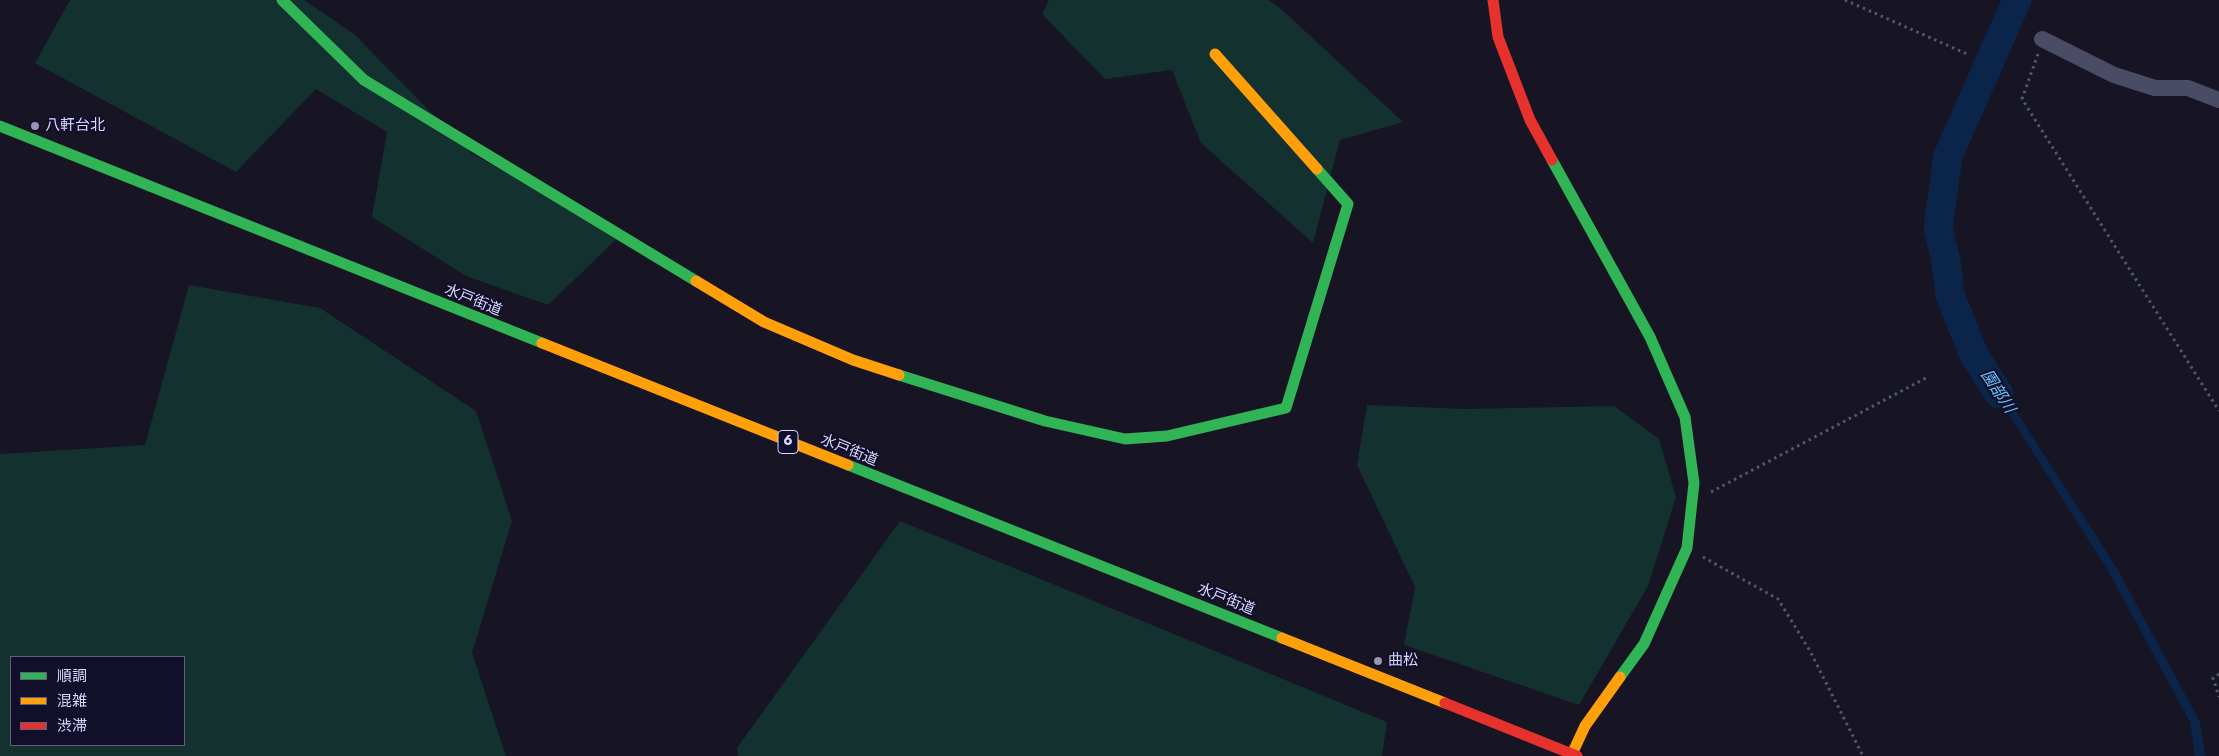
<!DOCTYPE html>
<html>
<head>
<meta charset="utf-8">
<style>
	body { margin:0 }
	#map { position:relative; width:2219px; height:756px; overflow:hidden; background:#171524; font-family:Jost,"Noto Sans JP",sans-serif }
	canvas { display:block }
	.legend { position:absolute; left:10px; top:656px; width:175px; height:90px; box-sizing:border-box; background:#120f2a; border:1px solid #625f7f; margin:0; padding:6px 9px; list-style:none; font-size:15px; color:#dad8ff }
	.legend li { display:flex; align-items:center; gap:10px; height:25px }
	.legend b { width:25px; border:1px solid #625f7f }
</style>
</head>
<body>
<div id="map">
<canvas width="2219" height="756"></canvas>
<ul class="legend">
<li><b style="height:6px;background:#30b455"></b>順調</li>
<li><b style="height:6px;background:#ff9f0a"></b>混雑</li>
<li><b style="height:6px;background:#e5322d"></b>渋滞</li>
</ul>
</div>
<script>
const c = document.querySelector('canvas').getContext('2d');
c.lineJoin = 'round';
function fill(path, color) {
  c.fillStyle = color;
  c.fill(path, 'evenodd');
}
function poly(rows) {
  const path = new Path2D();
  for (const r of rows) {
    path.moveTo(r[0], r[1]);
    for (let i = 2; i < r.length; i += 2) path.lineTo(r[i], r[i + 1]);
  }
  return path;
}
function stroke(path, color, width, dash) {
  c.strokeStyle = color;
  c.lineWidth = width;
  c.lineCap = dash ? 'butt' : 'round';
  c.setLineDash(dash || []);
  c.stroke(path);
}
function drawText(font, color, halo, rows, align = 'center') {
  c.font = font + ' Jost,"Noto Sans JP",sans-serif';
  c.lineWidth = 4.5;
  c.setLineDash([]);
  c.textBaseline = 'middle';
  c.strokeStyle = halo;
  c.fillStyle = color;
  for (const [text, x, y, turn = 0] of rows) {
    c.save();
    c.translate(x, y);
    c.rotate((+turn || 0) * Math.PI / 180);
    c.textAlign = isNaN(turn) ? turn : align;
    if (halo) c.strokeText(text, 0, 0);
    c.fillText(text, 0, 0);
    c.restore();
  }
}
const green = poly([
	[70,0,304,0,354,34,472,154,622,234,548,305,466,276,372,217,387,132,316,89,236,172,35,63],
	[1049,0,1268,0,1279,7,1403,122,1340,140,1313,243,1201,143,1172,70,1105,79,1042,14],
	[189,285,320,308,476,411,512,521,472,653,506,756,0,756,0,454,145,445],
	[11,657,184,657,184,745,11,745],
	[1367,405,1465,409,1614,406,1659,439,1676,497,1648,586,1579,705,1404,645,1415,587,1357,465],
	[900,521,1387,722,1382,756,738,756,737,748]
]);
const water = poly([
	[1978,352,2118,570,2200,722,2205,756,2195,756,2190,722,2110,574,1977,364]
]);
const river = poly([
	[1999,394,1974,355,1950,295,1946,261,1938,228,1948,156,2017,0]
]);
const path = poly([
	[1845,0,1967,54],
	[2038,54,2022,99,2219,411],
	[1711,492,1926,378],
	[1703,557,1778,599,1810,651,1863,756],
	[2219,674,2213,678,2219,697]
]);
const street = poly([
	[2042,39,2114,75,2155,88,2188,88,2219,100]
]);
const fast = poly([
	[282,0,364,80,696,281],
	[0,126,542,343],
	[1552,160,1650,337,1685,417,1694,483,1687,548,1644,644,1620,677],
	[899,375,1045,421,1125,439,1167,436,1286,408,1348,204,1317,169],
	[848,465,1282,638]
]);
const slow = poly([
	[1215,54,1317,169],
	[696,281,764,322,853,360,899,375],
	[542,343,848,465],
	[1282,638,1445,703],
	[1572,754,1585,726,1620,677]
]);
const jam = poly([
	[1493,0,1498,37,1530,120,1552,160],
	[1445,703,1577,756]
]);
const markers = [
	[35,126,5,"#9694b2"],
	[1378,661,5,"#9694b2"]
];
const shields = [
	[788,442,20]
];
const shieldNames = [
	["6",788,442]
];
const poiNames = [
	["八軒台北",45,126],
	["曲松",1388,661]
];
const streetNames = [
	["水戸街道",473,301,22],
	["水戸街道",849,451,22],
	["水戸街道",1226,600,22]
];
const waterNames = [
	["園部川",1997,392,57]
];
fill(green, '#13312f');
fill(water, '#0b254a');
stroke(river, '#0b254a', 29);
stroke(path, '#4a5c6b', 3, [2.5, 4]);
stroke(street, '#4a4b65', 16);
stroke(fast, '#30b455', 11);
stroke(slow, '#ff9f0a', 11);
stroke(jam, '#e5322d', 11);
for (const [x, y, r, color] of markers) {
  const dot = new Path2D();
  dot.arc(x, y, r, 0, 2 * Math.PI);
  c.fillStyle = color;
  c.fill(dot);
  stroke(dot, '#120f2a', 2);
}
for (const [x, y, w] of shields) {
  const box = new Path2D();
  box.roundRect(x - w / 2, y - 11.5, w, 23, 4);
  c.fillStyle = '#120f2a';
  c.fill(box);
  stroke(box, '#dad8ff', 1);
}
drawText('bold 14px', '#dad8ff', null, shieldNames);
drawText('15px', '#dad8ff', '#120f2a', poiNames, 'left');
drawText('15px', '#dad8ff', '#120f2a', streetNames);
drawText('italic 16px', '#66c2ff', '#120f2a', waterNames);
</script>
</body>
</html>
